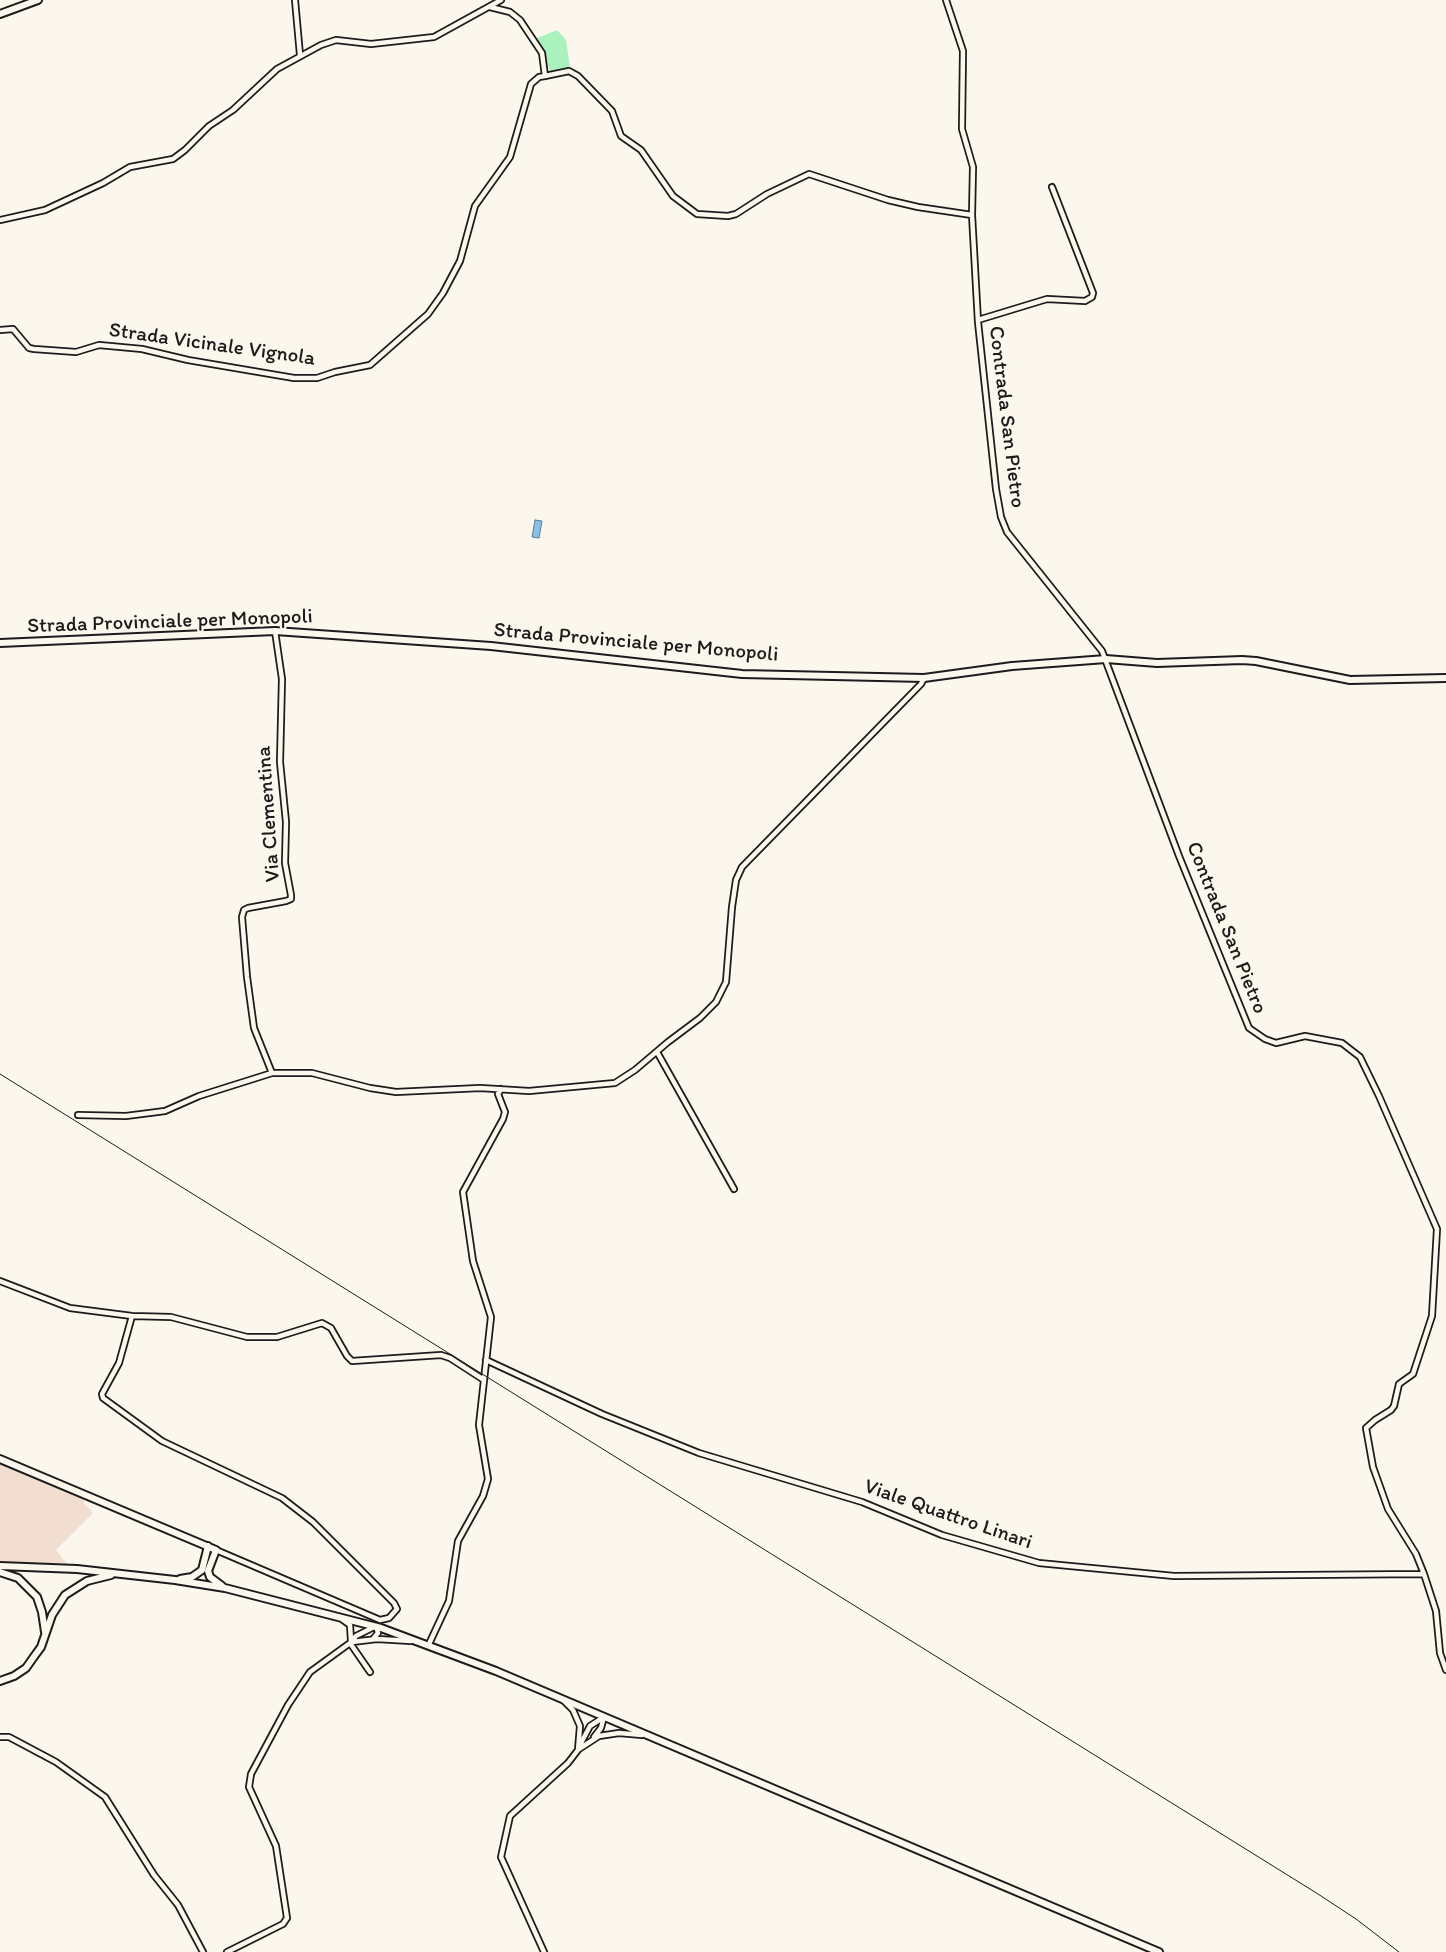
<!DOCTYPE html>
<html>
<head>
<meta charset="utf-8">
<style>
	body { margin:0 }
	canvas { display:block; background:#fbf7ec }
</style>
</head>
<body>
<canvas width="1446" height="1952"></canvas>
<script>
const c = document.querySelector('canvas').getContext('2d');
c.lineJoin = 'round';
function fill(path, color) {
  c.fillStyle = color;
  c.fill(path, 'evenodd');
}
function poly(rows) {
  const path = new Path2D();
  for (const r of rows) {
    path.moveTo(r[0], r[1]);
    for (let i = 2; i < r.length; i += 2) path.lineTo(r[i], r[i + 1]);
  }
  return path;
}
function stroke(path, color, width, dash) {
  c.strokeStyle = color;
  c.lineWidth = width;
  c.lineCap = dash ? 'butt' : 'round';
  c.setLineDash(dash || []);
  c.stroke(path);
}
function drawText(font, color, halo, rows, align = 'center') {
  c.font = font + ' Itim,sans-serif';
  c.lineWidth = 4.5;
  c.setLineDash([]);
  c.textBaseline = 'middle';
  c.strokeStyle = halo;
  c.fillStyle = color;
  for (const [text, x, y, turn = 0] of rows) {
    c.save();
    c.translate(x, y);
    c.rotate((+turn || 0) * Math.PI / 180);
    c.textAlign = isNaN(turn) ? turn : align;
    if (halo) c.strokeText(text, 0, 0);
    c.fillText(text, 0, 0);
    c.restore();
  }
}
const built = poly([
	[0,1464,84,1498,84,1503,93,1513,56,1550,67,1564,0,1563]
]);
const green = poly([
	[557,30,566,40,570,68,554,73,550,71,541,45,535,39]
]);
const water = poly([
	[535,520,542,521,539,538,532,537,535,520]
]);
const street = poly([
	[295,0,300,55],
	[946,0,963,51,962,129,973,167,972,215,978,322,996,489,1001,517,1007,532,1102,651,1179,856,1249,1028,1265,1039,1276,1043,1305,1036,1342,1043,1360,1057,1379,1096,1437,1229,1432,1316,1413,1374,1399,1384,1394,1406,1391,1410,1375,1420,1366,1428,1373,1467,1388,1509,1416,1554,1424,1574,1436,1611,1440,1653,1446,1670],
	[545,76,569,71,578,76,612,111,621,136,641,150,673,196,697,214,728,216,736,214,767,194,809,174,888,200,918,207,972,215],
	[0,220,45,210,103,183,130,167,173,159,185,150,209,126,233,110,277,69,321,45,336,40,371,44,434,37,501,0],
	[978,320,1047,299,1085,301,1092,297,1093,293,1052,187],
	[0,330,13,329,29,348,34,349,76,352,99,345,142,349,188,360,294,378,317,378,335,372,370,365,428,314,443,293,460,261,475,206,510,157,531,84,539,77,545,76,542,53,520,20,510,12,490,7],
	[657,1052,734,1189],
	[272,1073,254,1028,247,977,242,917,244,910,248,908,286,901,291,899,291,895,285,863,286,822,280,762,282,679,275,631],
	[78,1115,126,1116,165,1111,199,1096,272,1073,312,1073,370,1088,396,1092,480,1088,529,1091,615,1083,635,1070,668,1042,700,1018,716,1002,726,982,732,907,736,880,742,867,921,684,924,678],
	[0,1281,70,1308,132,1316,171,1317,247,1337,277,1337,322,1323,331,1328,347,1356,352,1361,441,1355,450,1358,484,1380],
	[132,1316,119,1363,102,1394,103,1398,162,1441,282,1498,313,1522,394,1603,397,1609,389,1618,380,1620,216,1550],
	[486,1360,602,1414,699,1453,862,1502,942,1535,1039,1563,1174,1576,1424,1574],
	[343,1620,350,1625,351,1641],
	[352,1642,377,1639,411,1641],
	[350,1643,370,1672],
	[429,1644,449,1601,458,1541,483,1496,488,1479,479,1425,491,1317,473,1261,463,1192,503,1119,505,1112,498,1094,501,1089],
	[0,1737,9,1737,56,1762,105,1797,154,1875,178,1905,203,1952],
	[594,1737,601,1728,604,1717],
	[581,1743,590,1726,604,1717],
	[579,1749,599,1736,619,1733,642,1735],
	[227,1952,283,1924,287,1918,276,1846,249,1787,251,1774,288,1705,310,1672,350,1643,356,1636,376,1626,378,1633,373,1639],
	[544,1952,501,1857,510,1816,568,1763,578,1750,580,1726,573,1710,564,1701]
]);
const secondary = poly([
	[0,14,38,0],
	[0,643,275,631,491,646,742,674,924,678,1012,666,1106,659,1157,663,1242,660,1256,661,1350,680,1446,678],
	[0,1459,216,1550,208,1571,210,1577,222,1586],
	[0,1566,77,1569,175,1580,225,1588,381,1628,496,1671,1159,1952],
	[0,1572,18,1578,37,1597,42,1612,45,1632],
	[180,1579,192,1577,202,1570,208,1546],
	[0,1681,14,1676,26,1668,33,1658,41,1647,52,1615,65,1595,87,1581,111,1575]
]);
const rail = poly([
	[0,1074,1318,1894,1356,1919,1399,1952]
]);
const streetNames = [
	["Strada Vicinale Vignola",212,345,8],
	["Contrada San Pietro",1006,417,83],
	["Strada Provinciale per Monopoli",170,622,-2],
	["Strada Provinciale per Monopoli",636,643,5],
	["Via Clementina",269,814,-94],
	["Contrada San Pietro",1226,928,68],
	["Viale Quattro Linari",948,1515,19]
];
fill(built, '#f1ded0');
fill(green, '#aaf1bd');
fill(water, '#89c0e7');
stroke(water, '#5d7e96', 1);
stroke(street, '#1c1c1c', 8);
stroke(secondary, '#1c1c1c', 10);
stroke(street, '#fbf7ec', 4.5);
stroke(secondary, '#fbf7ec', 6);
stroke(rail, '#1c1c1c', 1);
drawText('21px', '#1c1c1c', '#fbf7ec', streetNames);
</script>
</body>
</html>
